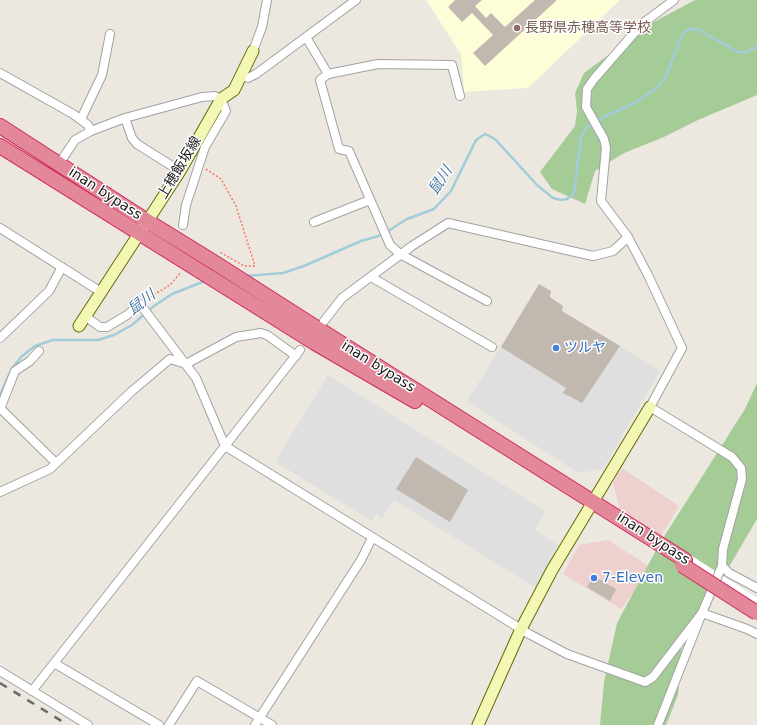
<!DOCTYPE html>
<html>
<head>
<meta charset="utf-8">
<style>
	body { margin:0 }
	canvas { display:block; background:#ece8e0 }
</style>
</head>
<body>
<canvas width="757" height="725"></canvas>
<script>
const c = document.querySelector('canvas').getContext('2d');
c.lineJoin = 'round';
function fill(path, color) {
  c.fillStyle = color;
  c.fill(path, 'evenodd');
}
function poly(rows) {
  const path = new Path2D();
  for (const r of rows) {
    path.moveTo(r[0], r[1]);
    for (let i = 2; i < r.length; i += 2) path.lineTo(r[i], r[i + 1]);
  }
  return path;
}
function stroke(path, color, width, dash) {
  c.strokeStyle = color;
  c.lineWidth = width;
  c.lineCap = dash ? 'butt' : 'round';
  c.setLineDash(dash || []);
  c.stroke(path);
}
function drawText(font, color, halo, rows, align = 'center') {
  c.font = font + ' "DejaVu Sans","Noto Sans JP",sans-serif';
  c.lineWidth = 3;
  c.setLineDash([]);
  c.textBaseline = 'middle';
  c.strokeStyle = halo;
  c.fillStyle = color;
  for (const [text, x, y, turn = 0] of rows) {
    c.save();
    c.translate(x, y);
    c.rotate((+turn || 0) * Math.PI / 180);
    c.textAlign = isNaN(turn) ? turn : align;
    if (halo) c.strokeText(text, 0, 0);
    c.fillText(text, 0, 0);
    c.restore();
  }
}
const commercial = poly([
	[622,468,679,506,661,536,620,510,613,483],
	[608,540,652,568,621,609,563,574,579,545]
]);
const education = poly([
	[426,0,620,0,528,88,464,92,461,54]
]);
const forest = poly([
	[695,0,757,0,757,95,698,120,664,137,624,153,595,171,585,204,552,189,540,172,575,126,577,111,575,93,584,73,652,23],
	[757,383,757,519,702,613,683,630,678,695,666,725,600,725,604,682,617,623,660,543,745,409]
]);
const parking = poly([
	[620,346,660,371,603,469,578,473,467,401,501,347,567,388,564,393,581,403],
	[328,375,545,511,535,530,558,545,536,588,394,500,382,518,376,514,372,521,275,462]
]);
const pier = poly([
	[689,554,757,598,757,617,682,565]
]);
const stream = poly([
	[246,276,283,273,304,266,361,241,382,235,407,219,434,209,451,191,476,140,485,134,495,139,537,185,553,198,561,200,567,199,574,193,581,137,586,128,605,116,633,104,657,88,665,78,683,33,690,29,697,29,738,52,747,52,757,47],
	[0,395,11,370,21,357,35,346,53,340,98,340,114,335,132,325,154,306,172,294,205,281]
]);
const building = poly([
	[455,0,482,0,475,6,486,18,491,13,505,27,535,0,557,0,485,66,473,53,493,35,472,13,462,22,448,7],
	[539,284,551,291,550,297,563,306,562,311,620,346,582,403,563,393,566,388,501,347],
	[416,457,468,490,450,522,396,489],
	[594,576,616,589,610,601,587,587]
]);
const path = poly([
	[206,169,221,179,236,206,255,266,244,266,220,252],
	[147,299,170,285,181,272]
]);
const street = poly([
	[674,0,642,24,594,79,587,89,586,107,604,139,606,148,601,201,628,237,648,275,682,348,650,407,732,457,741,468,742,479,723,549,722,566,729,573,757,588],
	[306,37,328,74,320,80,339,149,349,151,390,245,400,254,487,301],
	[253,51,262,27,267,0],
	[0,73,73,114,88,125,91,131],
	[328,74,378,64,452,65,460,96],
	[243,75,248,78,256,74,356,0],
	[125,118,132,138,137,144,180,171],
	[81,119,102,75,110,34],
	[59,164,75,140,91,131,125,118,202,97,215,96,221,99,226,111,205,147,186,205,183,225],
	[314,222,370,200],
	[0,228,101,292],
	[371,277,492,347],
	[324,321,342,298,412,246,448,223,593,256,613,251,628,237],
	[0,338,49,291,62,267],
	[300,350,225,446,529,634,567,654,645,682,653,677,702,613,722,566],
	[0,408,56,463],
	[0,409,15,371,30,361,39,351],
	[0,492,50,469,132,391,170,359,186,364,236,337,261,333,267,335,296,356],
	[54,663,159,725],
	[0,671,88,725],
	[32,691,225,446,196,378,140,304,127,315,107,327,100,327,85,316],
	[169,725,197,681,272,725],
	[255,725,361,560,372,538],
	[658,725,702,613,747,629,757,634]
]);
const secondary = poly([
	[79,326,180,171,221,99,234,90,253,51],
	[478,725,521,629,552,570,650,407]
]);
const highway = poly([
	[0,126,147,221,212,261,312,325,685,560],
	[0,146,315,343,415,401]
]);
const rail = poly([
	[0,683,68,725]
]);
const highwayBridge = poly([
	[682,565,757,613]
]);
const markers = [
	[517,28,4,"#8d6e63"],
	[556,348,4,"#3f7fe0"],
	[594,578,4,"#3f7fe0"]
];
const educationNames = [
	["長野県赤穂高等学校",525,28]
];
const streetNames = [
	["上穂飯坂線",180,168,-59],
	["inan bypass",105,194,33],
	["inan bypass",378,367,32],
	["inan bypass",653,539,33]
];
const shopNames = [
	["ツルヤ",564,348],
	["7-Eleven",602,578]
];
const waterNames = [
	["鼠川",441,181,-57],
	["鼠川",142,303,-37]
];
fill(commercial, '#eed1cf');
fill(education, '#fdfed8');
fill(forest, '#a5cb96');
fill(parking, '#dfdfdf');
fill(pier, '#fff');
stroke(stream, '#a1ccda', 2.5);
fill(building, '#c1b8b0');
stroke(street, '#a2a2a2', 10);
stroke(secondary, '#606c07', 13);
stroke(highway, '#d0275f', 16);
stroke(path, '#f67868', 1.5, [2, 2]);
stroke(street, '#fff', 8);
stroke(secondary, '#f3f7b3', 11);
stroke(highway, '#e38898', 14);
stroke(rail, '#696969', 2.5, [8, 8]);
stroke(highwayBridge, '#d0275f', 16, []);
stroke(highwayBridge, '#e38898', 14);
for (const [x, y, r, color] of markers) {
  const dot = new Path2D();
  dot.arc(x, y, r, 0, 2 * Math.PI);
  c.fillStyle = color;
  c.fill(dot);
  stroke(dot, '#fff', 1.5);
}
drawText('14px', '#785e54', '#fff', educationNames, 'left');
drawText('14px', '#1b1b1b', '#fff', streetNames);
drawText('14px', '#366cbe', '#fff', shopNames, 'left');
drawText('italic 15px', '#4b78a7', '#fff', waterNames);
</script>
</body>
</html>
